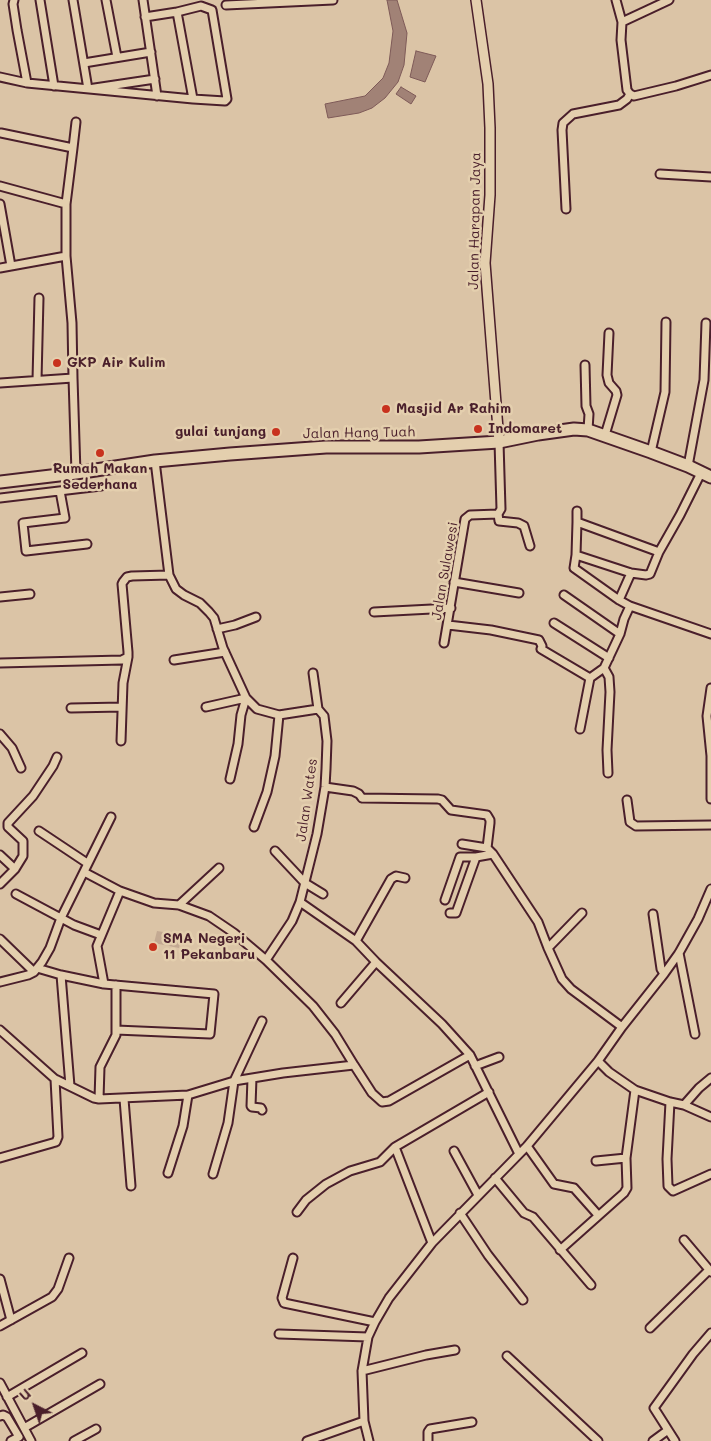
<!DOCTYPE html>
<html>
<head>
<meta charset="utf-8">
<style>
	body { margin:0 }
	#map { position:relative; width:711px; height:1441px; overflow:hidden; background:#dbc4a6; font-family:Mali,sans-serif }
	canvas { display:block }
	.north { position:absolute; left:10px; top:1381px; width:50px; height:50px; -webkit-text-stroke:4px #e4cfae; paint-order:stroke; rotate:319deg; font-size:14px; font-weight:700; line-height:20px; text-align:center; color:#4a1f2b }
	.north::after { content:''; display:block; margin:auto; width:18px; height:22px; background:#4a1f2b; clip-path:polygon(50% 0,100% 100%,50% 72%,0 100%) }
</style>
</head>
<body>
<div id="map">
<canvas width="711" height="1441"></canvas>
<div class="north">U</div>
</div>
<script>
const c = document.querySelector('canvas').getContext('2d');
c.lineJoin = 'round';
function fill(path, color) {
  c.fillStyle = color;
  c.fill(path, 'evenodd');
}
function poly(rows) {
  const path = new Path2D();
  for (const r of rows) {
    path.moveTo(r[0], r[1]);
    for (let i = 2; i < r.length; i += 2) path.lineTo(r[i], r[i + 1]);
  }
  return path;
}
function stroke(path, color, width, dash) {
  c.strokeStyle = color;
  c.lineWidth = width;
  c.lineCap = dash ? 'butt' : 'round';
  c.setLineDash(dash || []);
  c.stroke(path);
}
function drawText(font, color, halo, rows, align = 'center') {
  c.font = font + ' Mali,sans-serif';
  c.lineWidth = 5;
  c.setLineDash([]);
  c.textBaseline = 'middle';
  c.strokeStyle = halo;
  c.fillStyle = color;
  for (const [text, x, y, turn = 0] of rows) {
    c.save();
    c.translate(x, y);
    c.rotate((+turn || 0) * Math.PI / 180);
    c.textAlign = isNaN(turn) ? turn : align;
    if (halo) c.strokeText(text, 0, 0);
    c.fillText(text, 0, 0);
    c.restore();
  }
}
const green = poly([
	[157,931,182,935,179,948,154,943]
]);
const water = poly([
	[387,0,397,0,407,33,404,65,398,82,385,98,372,108,359,113,328,118,325,104,365,96,383,78,389,63,393,31,387,0],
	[416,51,436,56,425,82,410,77,416,51],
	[401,87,416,96,411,104,396,94,401,87]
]);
const minor = poly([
	[14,0,13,4,17,30,27,83],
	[40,0,54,86],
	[73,0,88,89,155,79],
	[106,0,117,57],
	[143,0,157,96],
	[616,0,622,22,621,40,627,90,630,94],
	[226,5,333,0],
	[177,12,193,99],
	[622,22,669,0],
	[84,63,151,52],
	[0,77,27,83,193,99,225,101,227,99,212,10,201,6,177,12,145,17],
	[630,94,634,96,676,86,711,75],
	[73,148,76,122],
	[660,174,711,177],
	[0,186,66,204],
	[0,204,11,266],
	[566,209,562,130,563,123,573,114,619,105,627,99,630,94],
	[66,256,72,323,73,378,76,473],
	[0,268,66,256,66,204,73,148,1,133],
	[585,365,586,406,589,414,588,430],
	[37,380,39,298],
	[0,383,73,378],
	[605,435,617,395,616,391,609,383,607,375,609,333],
	[651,452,665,392,666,322],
	[155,461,169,575,176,589,184,595,200,603,209,612,214,618,223,648,246,698,257,709,279,715,318,709,324,716,327,741,326,769,325,787,317,834,300,902,292,921,266,960],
	[688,466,704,380,706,323],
	[60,491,65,518,23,523,26,551,87,544],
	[0,498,101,486],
	[498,514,499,521,518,523,524,526,530,546],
	[577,522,577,511],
	[576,555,631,573,646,575,650,574,659,552,680,515,701,473],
	[454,582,519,593],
	[564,595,620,634],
	[0,597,30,594],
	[619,600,631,573],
	[630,606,619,600,574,568,576,555,577,522,659,552],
	[374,612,451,608],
	[554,623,609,658],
	[448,625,491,630,539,640,542,646,541,649,590,678],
	[217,629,235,625,256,617],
	[444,643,465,519,470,515,498,514,501,509,499,442],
	[174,660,225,652],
	[0,663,122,660,128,657,128,652,122,584,123,582,127,577,132,576,169,575],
	[604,668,609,677,610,692,607,750,608,773],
	[313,673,318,709],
	[711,688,707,716,711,756,711,799],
	[206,707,246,698],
	[71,708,122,707],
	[580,729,590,678,604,668,620,634,624,619,630,606,711,634],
	[0,734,12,748,21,768],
	[121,741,123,683,128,657],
	[230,779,238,744,241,715,246,698],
	[325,787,353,791,359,794,362,798],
	[362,798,438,799,442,800,451,810,487,815,490,820,490,823,487,848,493,854,538,922,548,948,562,979,571,989,622,1027],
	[627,800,630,822,636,826,711,825],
	[254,827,267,792,275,756,279,715],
	[39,831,87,863],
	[462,844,487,848],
	[275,851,305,883,323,894],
	[0,855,15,869],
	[84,872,120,891,154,903,179,905,209,916,234,933,266,960,313,1006,335,1034,354,1065],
	[0,884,15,869,23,856,23,841,8,827,8,823,33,796,53,766,57,757],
	[16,894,74,925,101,935],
	[445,900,460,857,476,857,493,854],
	[300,902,356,941,376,962,442,1024,470,1055,519,1154],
	[179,905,219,868],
	[450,913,456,913,476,857],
	[653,914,661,969,664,974],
	[0,939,34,972],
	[356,941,391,879,396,876,405,878],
	[548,948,582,913],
	[679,953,695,1034],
	[37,968,61,975,104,984,214,994,210,1034,116,1030],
	[61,975,70,1086],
	[0,982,28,975,34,972,42,962,50,948,61,918,111,817],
	[104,984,97,946,120,891],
	[341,1003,376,962],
	[0,1030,55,1079,94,1098,99,1099,188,1095,234,1081,283,1073,354,1065,372,1093,382,1102,389,1101,470,1055],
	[598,1061,609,1072,635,1090,670,1102,684,1105,711,1117],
	[475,1066,499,1057],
	[252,1078,251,1106,252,1107,261,1108,262,1110],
	[99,1099,100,1067,116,1035,116,985],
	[124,1099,131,1186],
	[670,1102,667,1159,668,1186,673,1191,711,1174],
	[684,1105,699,1088,711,1078],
	[527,1146,554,1184,574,1188,598,1215],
	[395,1147,432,1243],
	[454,1151,478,1195],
	[0,1158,56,1142,58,1137,55,1079],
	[596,1161,626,1158],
	[168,1173,183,1126,188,1095],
	[213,1174,228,1123,234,1081,262,1021],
	[495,1178,524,1213,533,1217,591,1285],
	[297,1212,306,1200,326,1184,350,1171,380,1162,395,1147,489,1092],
	[460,1213,488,1255,523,1300],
	[684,1240,711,1272],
	[560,1250,624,1193,627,1188,626,1158,635,1090],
	[293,1258,282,1298,284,1303,375,1322],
	[0,1279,11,1320],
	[0,1326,52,1297,58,1289,69,1258],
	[650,1328,709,1270],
	[279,1334,368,1337],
	[507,1356,598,1441],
	[362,1371,426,1355,455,1350],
	[0,1383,31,1441],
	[7,1397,82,1353],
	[0,1416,3,1415,7,1417,19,1437,11,1441],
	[24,1428,100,1384],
	[74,1441,96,1429],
	[307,1441,364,1421],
	[369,1441,364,1421,362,1371,368,1337,375,1322,389,1298,432,1243,527,1146,598,1061,622,1027,664,974,679,953,698,919,711,889],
	[428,1441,428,1432,430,1429,472,1422],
	[653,1441,668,1430],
	[675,1441,654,1408,693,1354,711,1333]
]);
const tertiary = poly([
	[476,0,488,84,490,128,490,195,485,263,499,442]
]);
const primary = poly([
	[0,482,76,473,155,461,230,454,326,447,419,447,499,442,538,434,574,429,588,430,651,452,688,466,711,477]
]);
const markers = [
	[57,363,5,"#c8321e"],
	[386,409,5,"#c8321e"],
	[478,429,5,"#c8321e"],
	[276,432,5,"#c8321e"],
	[100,453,5,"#c8321e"],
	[153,947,5,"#c8321e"]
];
const streetNames = [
	["Jalan Harapan Jaya",475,221,-89],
	["Jalan Hang Tuah",359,433,-1],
	["Jalan Sulawesi",445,571,-80],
	["Jalan Wates",307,800,-82]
];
const poiNames = [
	["GKP Air Kulim",67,363],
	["Masjid Ar Rahim",396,409],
	["Indomaret",488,429],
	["gulai tunjang",266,432,"right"],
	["Rumah Makan",100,469,"center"],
	["Sederhana",100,485,"center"],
	["SMA Negeri",163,939],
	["11 Pekanbaru",163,955]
];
fill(green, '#c3a992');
fill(water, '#a18276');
stroke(water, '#7e5a58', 1);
stroke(minor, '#4a1f2b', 11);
stroke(tertiary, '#4a1f2b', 12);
stroke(primary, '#4a1f2b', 15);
stroke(minor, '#e4cfae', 7);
stroke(tertiary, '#e4cfae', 9);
stroke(primary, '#e4cfae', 11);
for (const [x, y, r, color] of markers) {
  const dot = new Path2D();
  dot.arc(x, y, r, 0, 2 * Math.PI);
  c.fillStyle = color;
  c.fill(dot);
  stroke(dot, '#e4cfae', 2);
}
drawText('14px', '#4a1f2b', '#e4cfae', streetNames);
drawText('bold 14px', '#4a1f2b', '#e4cfae', poiNames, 'left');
</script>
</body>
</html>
